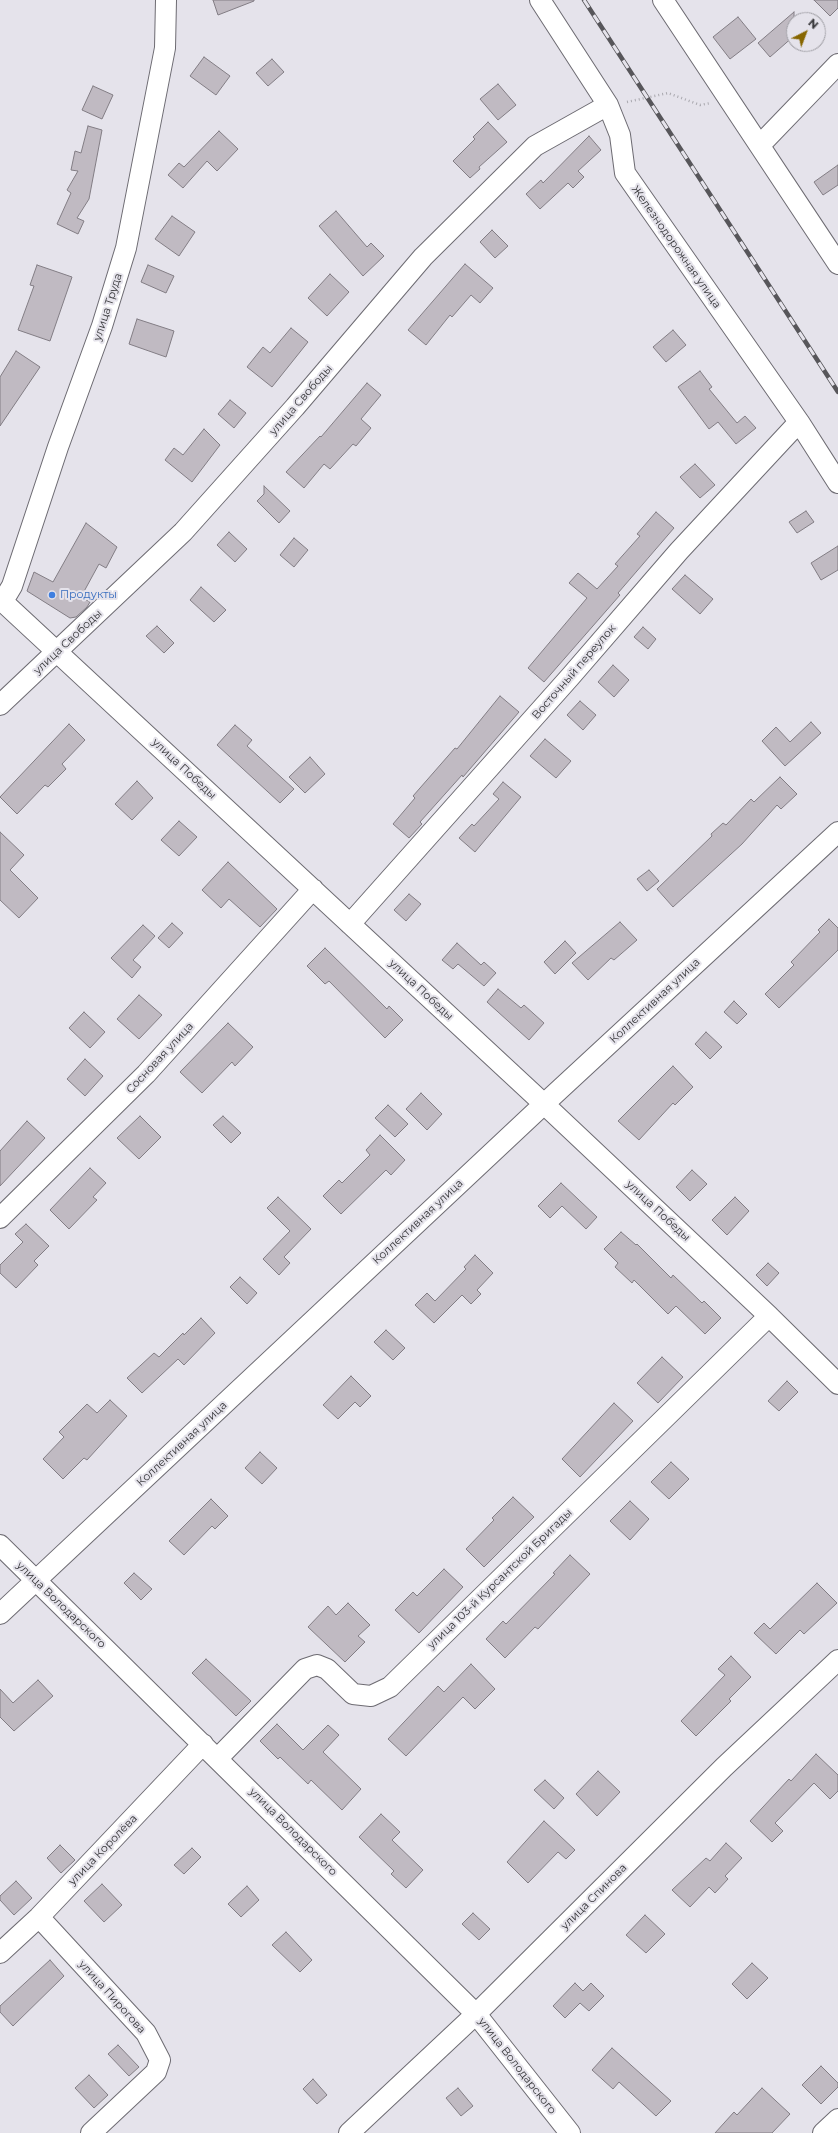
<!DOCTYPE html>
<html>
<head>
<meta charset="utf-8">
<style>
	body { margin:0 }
	#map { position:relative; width:838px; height:2133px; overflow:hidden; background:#e5e3eb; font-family:Montserrat,sans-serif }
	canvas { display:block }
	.north { position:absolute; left:786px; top:12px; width:40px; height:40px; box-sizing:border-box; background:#e5e3eb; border:1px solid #9f9ea4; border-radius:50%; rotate:42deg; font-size:11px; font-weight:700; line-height:16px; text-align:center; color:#363639 }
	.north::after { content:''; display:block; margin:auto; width:14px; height:18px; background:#876600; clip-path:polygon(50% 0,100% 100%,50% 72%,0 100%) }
</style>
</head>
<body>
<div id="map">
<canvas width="838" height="2133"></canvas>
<div class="north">N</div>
</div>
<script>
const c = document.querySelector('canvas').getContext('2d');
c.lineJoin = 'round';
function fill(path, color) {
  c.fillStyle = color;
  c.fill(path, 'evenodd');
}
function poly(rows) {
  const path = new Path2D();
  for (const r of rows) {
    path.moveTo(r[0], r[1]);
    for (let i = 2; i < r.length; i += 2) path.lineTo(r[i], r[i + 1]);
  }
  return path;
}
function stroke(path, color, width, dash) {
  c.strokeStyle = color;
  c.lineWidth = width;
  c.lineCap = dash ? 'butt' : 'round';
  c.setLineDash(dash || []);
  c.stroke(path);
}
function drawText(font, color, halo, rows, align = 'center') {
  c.font = font + ' Montserrat,sans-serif';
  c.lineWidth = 4;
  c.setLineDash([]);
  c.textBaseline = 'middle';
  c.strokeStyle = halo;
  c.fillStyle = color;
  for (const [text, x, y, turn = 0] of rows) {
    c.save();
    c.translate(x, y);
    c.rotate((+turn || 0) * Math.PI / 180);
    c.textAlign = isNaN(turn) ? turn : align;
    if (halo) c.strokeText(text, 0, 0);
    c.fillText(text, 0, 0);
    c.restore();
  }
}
const building = poly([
	[213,0,254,0,254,1,218,15,213,0],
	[814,0,838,0,838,8,830,16,814,0],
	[794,12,794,36,770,57,758,43,794,12],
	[738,17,756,39,730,59,713,37,738,17],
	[204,57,230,76,216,95,190,76,204,57],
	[272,59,284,72,268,86,256,73,272,59],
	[498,84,516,105,498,120,480,99,498,84],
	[93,86,113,95,102,119,82,110,93,86],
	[488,122,507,142,479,167,480,169,470,178,453,161,475,139,473,137,488,122],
	[88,126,102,130,89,199,77,218,84,221,78,234,57,224,71,193,67,190,78,171,71,170,75,151,81,153,88,126],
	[219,131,238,149,217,171,207,161,183,188,168,175,179,163,184,167,219,131],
	[589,136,601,150,578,171,584,177,573,188,568,183,540,209,526,194,541,180,543,183,589,136],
	[838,165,838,185,823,195,814,182,838,165],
	[336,211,367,247,371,243,384,256,363,276,319,226,336,211],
	[172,216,195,232,179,256,155,239,172,216],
	[492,230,508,246,495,258,480,242,492,230],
	[465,264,493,288,480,303,471,295,452,317,450,315,426,345,408,330,465,264],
	[37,265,72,277,50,341,18,330,34,286,30,285,37,265],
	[148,265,174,276,166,293,141,282,148,265],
	[330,274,349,292,327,316,308,298,330,274],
	[137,319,174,331,166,357,129,344,137,319],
	[291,328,308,342,272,387,247,367,263,347,270,353,291,328],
	[673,330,686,345,666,362,653,347,673,330],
	[16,351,40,367,0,426,0,377,16,351],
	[700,371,712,387,709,389,737,423,745,416,756,428,736,444,718,422,709,429,678,387,700,371],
	[367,383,381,395,361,419,371,428,356,446,353,444,330,469,324,464,304,488,286,472,320,436,321,437,367,383],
	[230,400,246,413,234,428,218,414,230,400],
	[204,429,220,445,192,482,165,460,174,448,183,455,204,429],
	[695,464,715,485,700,498,680,477,695,464],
	[264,486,290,511,279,523,257,501,264,494,264,486],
	[806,511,814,522,797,533,789,522,806,511],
	[656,512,674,528,618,593,620,595,544,682,528,668,587,598,569,583,578,573,597,589,618,566,615,564,640,536,637,534,656,512],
	[86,523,117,547,106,568,99,564,81,597,90,602,87,607,76,617,70,618,27,591,34,572,53,582,86,523],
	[229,532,247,549,235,562,217,545,229,532],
	[294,538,308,550,294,567,280,555,294,538],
	[838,546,838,570,821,580,811,563,838,546],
	[685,575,713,599,700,614,672,589,685,575],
	[201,587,226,610,214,622,190,600,201,587],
	[157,626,174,643,164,653,146,636,157,626],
	[643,627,656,639,648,649,634,637,643,627],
	[613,665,629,680,614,697,598,682,613,665],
	[500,696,519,712,463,777,462,775,420,822,422,824,409,838,393,824,415,798,413,796,455,748,457,749,500,696],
	[580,701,596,715,583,730,567,715,580,701],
	[811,722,821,733,785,766,762,741,776,727,790,742,811,722],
	[69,724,85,740,62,764,66,769,48,787,45,785,17,814,0,797,69,724],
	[235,725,252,740,247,746,294,789,280,803,217,745,235,725],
	[545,739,571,761,556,778,530,756,545,739],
	[310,757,325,774,305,793,289,777,310,757],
	[780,777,797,794,781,809,777,805,742,844,673,907,657,889,712,836,711,834,723,823,726,825,751,799,754,802,780,777],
	[137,781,153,798,132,820,115,804,137,781],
	[503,782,521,797,475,852,459,838,472,824,474,826,499,799,493,794,503,782],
	[179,821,197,837,179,856,161,840,179,821],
	[0,832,24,855,10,870,38,898,19,918,0,900,0,832],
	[228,862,277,909,260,927,229,899,221,908,202,890,228,862],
	[649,870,659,881,647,891,637,879,649,870],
	[409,894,421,904,406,921,394,910,409,894],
	[829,919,838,928,838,950,779,1008,765,994,794,965,791,962,820,932,818,930,829,919],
	[620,922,637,940,614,960,611,958,588,980,572,963,620,922],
	[172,923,183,933,169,948,158,938,172,923],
	[143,925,155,936,133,960,141,967,132,978,111,958,143,925],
	[565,941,576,953,555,974,544,962,565,941],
	[457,943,481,965,484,962,496,973,484,986,458,964,453,969,442,960,457,943],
	[325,948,387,1009,389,1006,403,1020,385,1038,329,981,325,984,307,966,325,948],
	[498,989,521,1008,524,1005,544,1023,529,1040,487,1002,498,989],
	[139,995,162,1015,139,1039,117,1019,139,995],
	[734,1001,747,1014,737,1024,724,1012,734,1001],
	[84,1012,105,1032,90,1048,69,1028,84,1012],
	[228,1023,253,1047,235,1066,232,1062,202,1093,180,1072,228,1023],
	[706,1032,722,1047,710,1059,695,1044,706,1032],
	[85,1059,103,1076,85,1096,67,1079,85,1059],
	[673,1066,693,1087,675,1105,673,1103,639,1140,618,1121,673,1066],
	[421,1093,442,1114,427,1130,406,1109,421,1093],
	[388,1105,408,1124,395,1137,375,1118,388,1105],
	[140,1116,161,1137,139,1159,117,1138,140,1116],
	[223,1116,241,1133,231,1143,213,1125,223,1116],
	[27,1121,45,1138,0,1186,0,1151,27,1121],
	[380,1135,405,1160,391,1175,386,1170,341,1214,323,1196,339,1180,342,1183,370,1155,366,1150,380,1135],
	[90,1168,106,1183,93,1197,97,1200,69,1229,50,1210,90,1168],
	[692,1170,707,1184,690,1201,676,1187,692,1170],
	[561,1183,597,1217,586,1229,562,1206,550,1218,538,1206,561,1183],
	[278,1197,311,1229,284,1257,290,1263,279,1275,263,1259,290,1231,267,1208,278,1197],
	[735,1197,749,1211,727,1235,712,1220,735,1197],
	[26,1224,49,1246,34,1261,38,1265,16,1288,0,1273,0,1265,23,1242,15,1234,26,1224],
	[621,1232,636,1245,637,1244,671,1278,673,1275,702,1303,704,1301,721,1318,705,1334,676,1306,668,1314,634,1280,632,1283,615,1267,618,1263,604,1249,621,1232],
	[475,1255,493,1273,477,1290,481,1294,471,1304,462,1295,434,1323,415,1305,427,1293,435,1301,466,1269,464,1267,475,1255],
	[768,1263,779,1273,767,1286,756,1275,768,1263],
	[240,1277,257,1293,247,1304,230,1287,240,1277],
	[201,1318,215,1333,184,1365,178,1359,142,1393,127,1378,154,1353,159,1357,183,1333,184,1335,201,1318],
	[386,1330,405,1348,393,1360,374,1342,386,1330],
	[662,1357,683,1377,658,1403,637,1383,662,1357],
	[351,1376,371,1396,360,1407,355,1402,338,1419,323,1405,351,1376],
	[787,1381,798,1392,779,1411,768,1401,787,1381],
	[110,1400,127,1416,87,1460,84,1458,63,1479,43,1459,64,1437,59,1432,87,1404,97,1413,110,1400],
	[614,1403,633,1421,580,1477,562,1459,614,1403],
	[260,1452,277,1468,262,1484,245,1468,260,1452],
	[671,1462,689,1479,669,1499,651,1482,671,1462],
	[513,1497,534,1517,484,1567,466,1549,494,1520,492,1518,513,1497],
	[211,1499,228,1516,215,1529,212,1526,184,1555,169,1541,211,1499],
	[630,1501,649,1519,630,1540,610,1521,630,1501],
	[570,1555,590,1574,538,1629,535,1627,505,1658,486,1639,503,1621,506,1624,555,1574,553,1573,570,1555],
	[444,1569,463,1587,419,1633,395,1610,413,1592,417,1596,444,1569],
	[134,1573,152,1589,141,1600,124,1583,134,1573],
	[817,1583,837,1603,804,1634,800,1630,776,1654,754,1633,764,1623,770,1629,817,1583],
	[348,1603,370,1625,358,1636,365,1642,345,1662,308,1627,328,1606,336,1615,348,1603],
	[731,1656,751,1677,729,1699,731,1701,696,1736,681,1721,725,1675,718,1669,731,1656],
	[206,1659,251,1701,236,1716,192,1673,206,1659],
	[471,1664,495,1689,475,1709,463,1697,406,1756,388,1739,438,1686,444,1692,471,1664],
	[38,1680,53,1696,14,1731,0,1717,0,1689,13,1703,38,1680],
	[277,1724,303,1750,328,1725,339,1735,323,1752,361,1789,342,1810,311,1780,308,1784,280,1757,278,1759,260,1741,277,1724],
	[816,1754,838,1775,838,1791,830,1799,814,1783,775,1823,783,1831,772,1842,750,1821,789,1779,791,1781,816,1754],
	[598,1771,620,1792,597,1816,576,1794,598,1771],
	[545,1780,564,1798,554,1809,534,1790,545,1780],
	[381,1814,400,1832,392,1840,423,1870,406,1888,391,1874,394,1871,359,1837,381,1814],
	[544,1821,575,1850,566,1859,558,1852,528,1883,507,1862,544,1821],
	[726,1843,742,1858,725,1876,728,1879,715,1893,709,1887,690,1907,672,1890,706,1858,710,1861,726,1843],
	[60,1845,75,1860,61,1873,47,1858,60,1845],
	[192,1848,201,1857,184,1874,174,1865,192,1848],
	[16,1881,32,1898,14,1915,0,1900,0,1896,16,1881],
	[102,1884,122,1905,104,1922,84,1901,102,1884],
	[247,1886,259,1900,241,1917,228,1904,247,1886],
	[473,1913,490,1929,479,1940,462,1924,473,1913],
	[645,1915,665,1934,646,1953,626,1935,645,1915],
	[286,1932,312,1960,300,1972,272,1945,286,1932],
	[50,1960,64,1976,13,2026,0,2012,0,2006,50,1960],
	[752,1963,768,1978,747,1999,732,1984,752,1963],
	[575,1983,583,1991,591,1983,604,1996,589,2011,580,2003,565,2018,553,2006,575,1983],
	[118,2045,139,2067,129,2076,108,2054,118,2045],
	[612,2048,671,2101,656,2116,619,2082,613,2089,592,2070,612,2048],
	[821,2066,838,2083,838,2087,821,2104,802,2085,821,2066],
	[89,2075,108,2095,94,2108,75,2088,89,2075],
	[313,2079,327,2095,317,2104,303,2089,313,2079],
	[458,2088,473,2106,461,2116,446,2098,458,2088],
	[762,2088,790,2114,772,2133,715,2133,734,2112,737,2115,762,2088]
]);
const path = poly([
	[627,102,668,93,700,105,711,103]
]);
const minor = poly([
	[540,0,608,105,620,135,625,173,799,422,838,483],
	[663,0,838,264],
	[760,145,838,64],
	[0,599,544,1104,769,1316,838,1384],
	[3,601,12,586,58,447,102,326,126,248,165,48,166,0],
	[0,705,183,532,295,407,423,257,535,146,608,105],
	[350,924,570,677,679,551,799,422],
	[0,1218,146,1074,313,889],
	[0,1545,476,2014,570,2133],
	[0,1614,544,1104,838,832],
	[218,1758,305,1669,317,1665,327,1669,353,1694,371,1696,390,1687,769,1316],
	[39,1917,146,2033,160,2060,156,2072,91,2133],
	[0,1953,39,1917,203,1744],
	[349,2133,476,2014,724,1767,838,1660],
	[823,2133,838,2119]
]);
const rail = poly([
	[584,0,838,392]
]);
const markers = [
	[52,595,4,"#3f7fe0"]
];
const streetNames = [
	["Железнодорожная улица",676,247,55],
	["улица Труда",108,307,-72],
	["улица Свободы",301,400,-49],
	["улица Свободы",68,642,-43],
	["Восточный переулок",574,672,-49],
	["улица Победы",184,769,43],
	["улица Победы",421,990,43],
	["Коллективная улица",655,1001,-43],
	["Сосновая улица",160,1058,-47],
	["улица Победы",658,1211,43],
	["Коллективная улица",418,1222,-43],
	["Коллективная улица",182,1444,-43],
	["улица 103-й Курсантской Бригады",500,1579,-44],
	["улица Володарского",61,1605,44],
	["улица Володарского",293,1832,45],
	["улица Королёва",103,1850,-46],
	["улица Спинова",594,1897,-45],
	["улица Пирогова",112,1997,48],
	["улица Володарского",517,2066,52]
];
const shopNames = [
	["Продукты",60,595]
];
fill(building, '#c0bac2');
stroke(building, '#827d84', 1);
stroke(minor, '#6d6b72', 22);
stroke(path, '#a9a8ae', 2.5, [1, 3]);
stroke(minor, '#fff', 20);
stroke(rail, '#57565a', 4.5);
stroke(rail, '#e5e3eb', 3, [9]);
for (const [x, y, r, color] of markers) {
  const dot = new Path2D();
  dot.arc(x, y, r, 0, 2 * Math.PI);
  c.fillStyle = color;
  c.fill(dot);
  stroke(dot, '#e5e3eb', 1.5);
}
drawText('11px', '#363639', '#e5e3eb', streetNames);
drawText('11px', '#366cbe', '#e5e3eb', shopNames, 'left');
</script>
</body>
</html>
